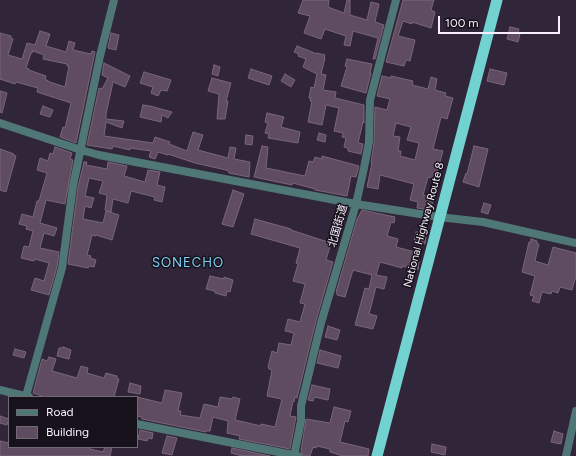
<!DOCTYPE html>
<html>
<head>
<meta charset="utf-8">
<style>
	body { margin:0 }
	#map { position:relative; width:576px; height:456px; overflow:hidden; background:#31253a; font-family:Figtree,sans-serif }
	canvas { display:block }
	.legend { position:absolute; left:8px; top:396px; width:130px; height:52px; box-sizing:border-box; background:#16111a; border:1px solid #706a75; margin:0; padding:5px 7px; list-style:none; font-size:12px; color:#f7effd }
	.legend li { display:flex; align-items:center; gap:8px; height:20px }
	.legend b { width:20px; border:1px solid #706a75 }
	.scale { position:absolute; left:438px; top:16px; width:122px; height:18px; box-sizing:border-box; border:2px solid #f7effd; border-top:0; padding-left:5px; font-size:12px; line-height:14px; white-space:nowrap; color:#f7effd; -webkit-text-stroke:3px #16111a; paint-order:stroke }
</style>
</head>
<body>
<div id="map">
<canvas width="576" height="456"></canvas>
<ul class="legend">
<li><b style="height:5px;background:#4f7775"></b>Road</li>
<li><b style="height:11px;background:#5f4c60"></b>Building</li>
</ul>
<div class="scale">100 m</div>
</div>
<script>
const c = document.querySelector('canvas').getContext('2d');
c.lineJoin = 'round';
function fill(path, color) {
  c.fillStyle = color;
  c.fill(path, 'evenodd');
}
function poly(rows) {
  const path = new Path2D();
  for (const r of rows) {
    path.moveTo(r[0], r[1]);
    for (let i = 2; i < r.length; i += 2) path.lineTo(r[i], r[i + 1]);
  }
  return path;
}
function stroke(path, color, width, dash) {
  c.strokeStyle = color;
  c.lineWidth = width;
  c.lineCap = dash ? 'butt' : 'round';
  c.setLineDash(dash || []);
  c.stroke(path);
}
function drawText(font, color, halo, rows, align = 'center') {
  c.font = font + ' Figtree,"Noto Sans JP",sans-serif';
  c.lineWidth = 3;
  c.setLineDash([]);
  c.textBaseline = 'middle';
  c.strokeStyle = halo;
  c.fillStyle = color;
  for (const [text, x, y, turn = 0] of rows) {
    c.save();
    c.translate(x, y);
    c.rotate((+turn || 0) * Math.PI / 180);
    c.textAlign = isNaN(turn) ? turn : align;
    if (halo) c.strokeText(text, 0, 0);
    c.fillText(text, 0, 0);
    c.restore();
  }
}
const building = poly([
	[303,0,329,0,328,7,344,13,347,0,350,0,350,15,367,20,371,2,379,4,375,22,384,25,375,59,373,59,378,38,353,31,350,46,344,45,346,36,325,29,321,39,304,33,310,16,298,13,303,0],
	[403,0,434,0,431,10,435,12,431,28,412,22,412,24,403,21,398,36,415,40,410,61,406,60,404,66,386,62,403,0],
	[510,27,519,29,518,33,520,34,518,42,507,39,510,27],
	[40,31,50,34,46,46,66,52,69,41,75,43,73,50,91,54,92,51,95,52,76,143,60,137,63,127,65,128,71,103,37,92,38,88,16,82,15,84,0,79,0,33,11,36,11,38,13,39,8,55,22,59,27,43,35,45,40,31],
	[33,51,44,55,43,59,67,64,67,66,69,66,65,87,50,82,45,79,46,76,29,70,29,69,26,68,31,53,32,53,33,51],
	[111,33,119,35,116,50,108,48,111,33],
	[297,46,317,54,317,53,325,55,324,58,325,58,321,74,326,75,323,90,336,92,335,98,364,105,364,123,363,122,358,143,363,144,361,154,348,151,348,148,344,147,346,138,342,137,343,133,334,131,339,108,326,105,322,125,308,122,312,101,310,101,311,98,309,98,311,87,314,88,317,74,303,67,306,59,298,56,299,54,294,52,297,46],
	[347,59,372,64,370,73,371,73,366,93,341,86,347,67,345,66,347,59],
	[104,63,130,76,125,87,113,82,106,114,106,119,124,121,122,128,106,122,104,136,153,143,155,137,170,142,169,144,187,151,193,132,203,135,198,150,228,158,230,147,236,148,234,159,250,162,249,177,229,173,229,172,226,170,195,163,168,154,168,155,158,152,155,159,149,157,151,151,130,148,130,150,113,146,112,149,87,145,99,88,102,89,108,78,102,75,104,63],
	[214,65,220,67,218,76,212,74,214,65],
	[251,69,272,76,269,85,248,78,251,69],
	[490,69,507,73,504,85,487,81,490,69],
	[144,72,171,80,167,91,161,90,158,96,151,93,153,87,140,83,144,72],
	[285,74,295,80,291,87,281,81,285,74],
	[382,76,391,78,391,76,413,81,412,85,428,89,431,77,437,79,435,90,446,93,445,96,453,98,447,119,441,117,433,149,443,151,435,179,428,177,423,195,434,198,430,210,417,208,418,202,410,200,414,184,380,175,378,189,367,187,372,163,371,163,374,143,375,107,387,110,390,99,377,96,382,76],
	[396,123,411,127,407,140,419,143,415,160,400,156,401,151,398,151,400,137,393,136,396,123],
	[212,78,231,83,226,101,228,101,225,119,217,119,219,94,208,91,212,78],
	[0,91,7,93,2,113,0,112,0,91],
	[143,105,150,106,172,112,168,118,162,115,161,122,140,117,143,105],
	[43,106,53,110,50,117,40,114,43,106],
	[267,113,284,117,281,127,300,132,298,143,268,138,269,134,265,133,268,123,265,122,267,113],
	[319,133,326,135,325,142,317,140,319,133],
	[246,135,253,136,252,145,245,144,246,135],
	[262,146,268,147,266,168,305,176,309,161,313,162,315,157,322,159,322,156,359,166,356,177,351,176,347,196,315,190,315,189,293,183,292,185,254,177,262,146],
	[474,146,488,149,479,187,463,182,466,173,467,174,474,146],
	[55,147,72,153,70,159,73,160,65,204,46,200,40,223,57,228,54,236,44,233,40,248,59,252,57,267,49,295,31,290,35,278,44,281,49,263,35,259,34,261,21,258,24,246,29,247,33,231,26,229,27,226,19,224,22,214,33,217,37,201,39,201,47,173,37,170,40,158,48,161,50,153,53,154,55,147],
	[0,149,14,154,13,155,16,156,6,192,0,190,0,149],
	[84,162,87,162,86,165,107,169,108,162,127,166,124,176,145,182,148,170,160,172,157,185,165,187,162,202,154,200,155,197,131,191,128,203,113,199,111,212,105,210,107,195,99,193,103,181,89,178,85,196,94,198,91,208,85,206,83,219,103,223,106,211,119,215,112,240,96,235,96,236,92,235,87,255,91,256,90,258,96,260,94,267,89,266,88,268,68,264,78,187,84,162],
	[233,190,244,194,233,227,222,224,233,190],
	[484,203,491,205,488,214,481,212,484,203],
	[362,210,395,217,394,223,391,222,387,236,398,239,396,247,415,252,413,260,419,261,418,270,402,266,402,268,380,262,376,275,387,277,384,289,376,287,369,314,377,316,373,329,355,325,365,288,369,289,372,275,353,270,345,297,337,295,337,293,336,292,357,219,362,210],
	[255,219,291,229,291,230,331,243,326,260,333,262,316,321,297,398,295,397,294,402,293,401,290,416,296,417,290,449,239,439,240,436,227,433,228,421,213,417,210,431,206,431,206,432,142,419,142,417,137,416,137,397,162,403,165,390,182,393,178,411,181,411,180,415,200,418,204,404,218,407,220,397,232,399,233,397,240,399,235,420,261,426,261,424,275,427,282,399,267,396,272,370,269,369,268,367,272,351,277,353,279,343,291,345,294,333,285,331,288,319,300,322,305,304,300,303,305,284,293,281,298,264,296,263,300,248,251,234,255,219],
	[416,232,423,233,422,236,426,237,425,244,414,241,416,232],
	[531,239,537,241,537,244,539,244,535,261,548,265,553,247,576,253,576,276,572,290,560,287,558,293,552,291,551,294,542,292,539,303,532,301,534,296,530,295,535,276,522,272,529,242,531,242,531,239],
	[210,276,224,279,224,277,233,280,230,292,227,291,226,296,215,293,215,291,206,289,210,276],
	[328,326,340,330,337,340,325,337,328,326],
	[63,347,71,350,69,359,57,356,59,348,62,348,63,347],
	[15,349,26,352,24,358,13,355,15,349],
	[320,350,341,356,338,368,317,363,320,350],
	[49,357,56,359,52,371,77,378,81,366,88,368,87,373,104,378,106,373,117,376,117,379,119,379,114,397,45,397,33,393,42,359,47,361,49,357],
	[130,383,141,386,140,394,128,392,130,383],
	[312,385,330,389,328,400,314,397,313,401,308,400,312,385],
	[334,407,351,411,348,422,345,421,340,442,369,449,368,456,343,456,330,452,330,449,317,446,316,448,313,447,310,456,303,456,301,451,306,419,330,423,334,407],
	[0,416,9,419,7,425,0,423,0,416],
	[140,430,153,433,152,439,148,438,147,441,138,439,140,430],
	[554,431,563,434,561,444,551,442,554,431],
	[167,436,177,438,172,455,162,453,167,436],
	[0,441,9,443,9,447,91,447,90,449,103,452,105,447,112,447,110,456,4,456,0,455,0,441],
	[432,444,446,447,445,455,431,452,432,444],
	[232,448,270,456,246,456,238,455,231,453,232,448]
]);
const minor = poly([
	[0,123,81,150,99,155,356,204,439,217,483,222,576,243],
	[0,390,29,397],
	[26,396,62,268,73,186,100,56,114,0],
	[137,424,298,456],
	[294,456,301,421,301,406,321,323,356,204,364,168,369,142,370,100,396,0],
	[566,456,576,411]
]);
const trunk = poly([
	[377,456,497,0]
]);
const streetNames = [
	["National Highway Route 8",424,225,-75],
	["北国街道",338,226,-74]
];
const quarterNames = [
	["SONECHO",188,263]
];
fill(building, '#5f4c60');
stroke(building, '#7a667b', 1);
stroke(minor, '#4f7775', 8);
stroke(trunk, '#71d2cf', 11);
drawText('11px', '#f7effd', '#16111a', streetNames);
c.letterSpacing = '1px';
drawText('13px', '#7dd5fb', '#16111a', quarterNames);
c.letterSpacing = '0px';
</script>
</body>
</html>
